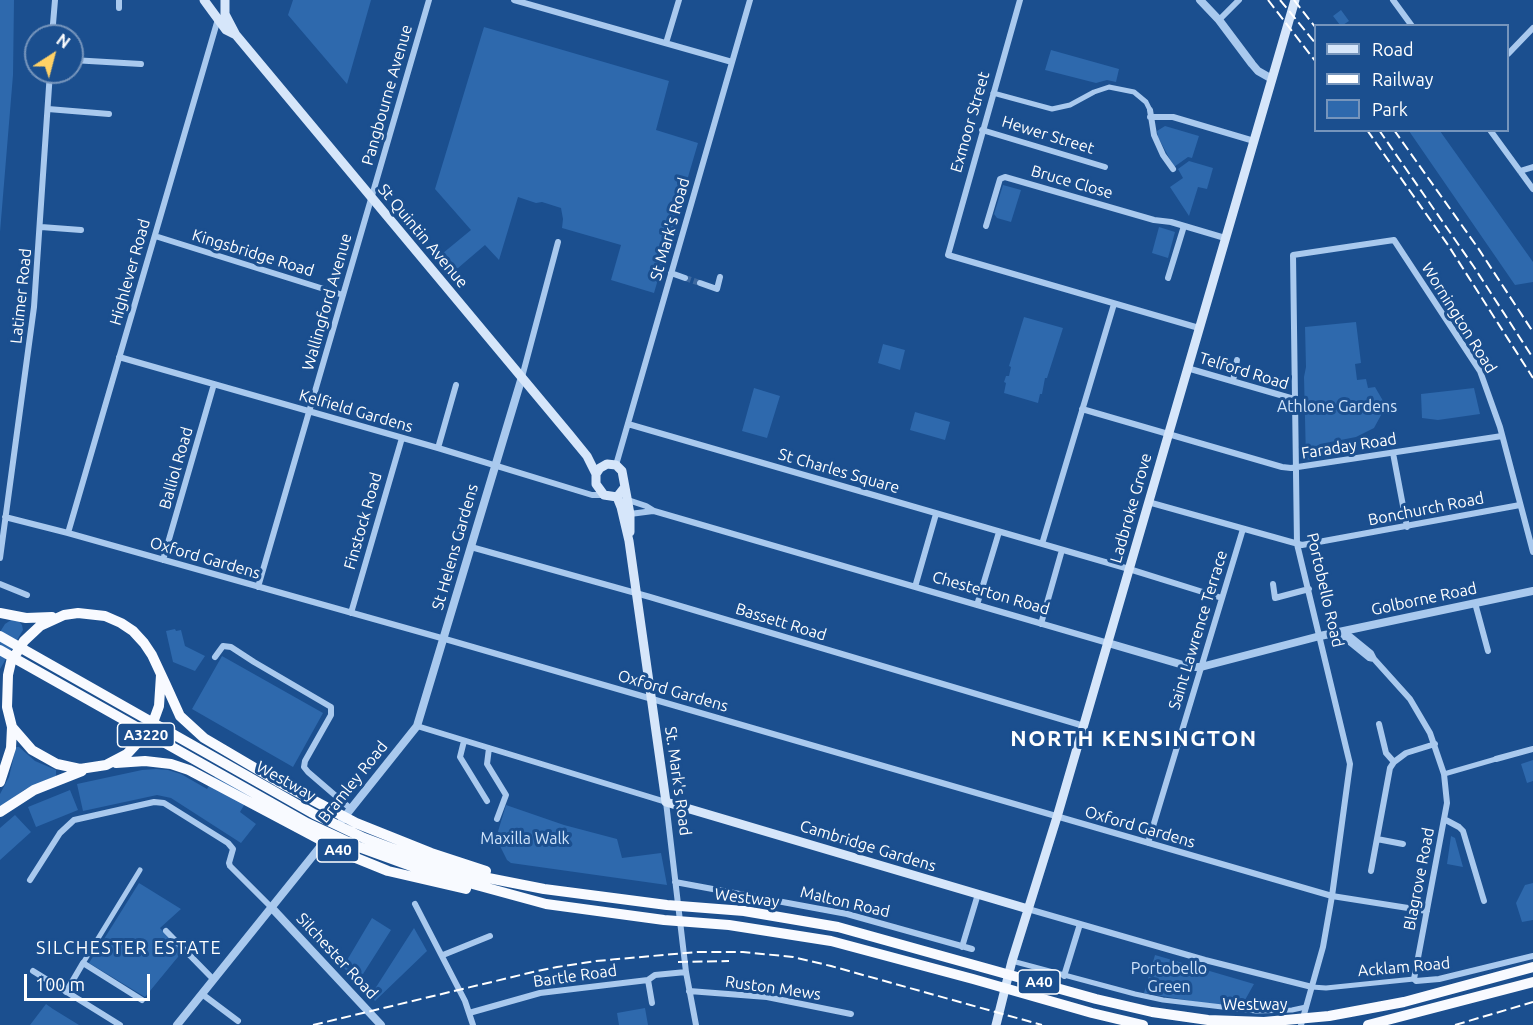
<!DOCTYPE html>
<html>
<head>
<meta charset="utf-8">
<style>
	body { margin:0 }
	#map { position:relative; width:1533px; height:1025px; overflow:hidden; background:#1b4f8f; font-family:Ubuntu,sans-serif }
	canvas { display:block }
	.legend { position:absolute; left:1314px; top:24px; width:195px; height:108px; box-sizing:border-box; background:#1b4f8f; border:2px solid #7695bc; margin:0; padding:8px 10px; list-style:none; font-size:18px; color:#fff }
	.legend li { display:flex; align-items:center; gap:12px; height:30px }
	.legend b { width:30px; border:2px solid #7695bc }
	.north { position:absolute; left:24px; top:24px; width:60px; height:60px; box-sizing:border-box; background:#1b4f8f; border:2px solid #7695bc; border-radius:50%; rotate:36deg; font-size:16px; font-weight:700; line-height:24px; text-align:center; color:#fff }
	.north::after { content:''; display:block; margin:auto; width:21px; height:27px; background:#ffd166; clip-path:polygon(50% 0,100% 100%,50% 72%,0 100%) }
	.scale { position:absolute; left:24px; top:974px; width:126px; height:27px; box-sizing:border-box; border:3px solid #fff; border-top:0; padding-left:8px; font-size:18px; line-height:21px; white-space:nowrap; color:#fff; -webkit-text-stroke:4px #1b4f8f; paint-order:stroke }
</style>
</head>
<body>
<div id="map">
<canvas width="1533" height="1025"></canvas>
<ul class="legend">
<li><b style="height:8px;background:#d6e6fa"></b>Road</li>
<li><b style="height:8px;background:#fff"></b>Railway</li>
<li><b style="height:16px;background:#2e69ad"></b>Park</li>
</ul>
<div class="north">N</div>
<div class="scale">100 m</div>
</div>
<script>
const c = document.querySelector('canvas').getContext('2d');
c.lineJoin = 'round';
function fill(path, color) {
  c.fillStyle = color;
  c.fill(path, 'evenodd');
}
function poly(rows) {
  const path = new Path2D();
  for (const r of rows) {
    path.moveTo(r[0], r[1]);
    for (let i = 2; i < r.length; i += 2) path.lineTo(r[i], r[i + 1]);
  }
  return path;
}
function stroke(path, color, width, dash) {
  c.strokeStyle = color;
  c.lineWidth = width;
  c.lineCap = dash ? 'butt' : 'round';
  c.setLineDash(dash || []);
  c.stroke(path);
}
function drawText(font, color, halo, rows, align = 'center') {
  c.font = font + ' Ubuntu,sans-serif';
  c.lineWidth = 6;
  c.setLineDash([]);
  c.textBaseline = 'middle';
  c.strokeStyle = halo;
  c.fillStyle = color;
  for (const [text, x, y, turn = 0] of rows) {
    c.save();
    c.translate(x, y);
    c.rotate((+turn || 0) * Math.PI / 180);
    c.textAlign = isNaN(turn) ? turn : align;
    if (halo) c.strokeText(text, 0, 0);
    c.fillText(text, 0, 0);
    c.restore();
  }
}
const green = poly([
	[0,0,14,0,13,75,0,232],
	[293,0,371,0,347,84,288,15],
	[1341,10,1349,21,1343,25,1340,25,1333,16],
	[484,27,669,81,656,130,698,143,654,293,611,280,621,245,562,228,563,219,561,208,542,202,536,203,518,197,499,260,485,245,451,274,437,258,471,230,435,189],
	[1051,50,1119,69,1116,82,1107,80,1096,83,1045,70],
	[1165,126,1199,136,1192,158,1188,157,1174,167,1158,137,1157,131],
	[1409,131,1440,131,1533,262,1533,282,1515,285],
	[1189,161,1213,168,1207,189,1198,187,1189,216,1170,187,1183,178,1178,169],
	[1003,185,1021,190,1011,222,997,218,994,214],
	[1159,227,1175,232,1168,258,1152,253],
	[1024,317,1063,328,1047,378,1045,378,1042,394,1040,394,1038,403,1004,393,1006,383,1004,382,1006,376,1009,376,1011,367,1009,366],
	[1356,322,1361,363,1355,364,1357,380,1366,379,1368,388,1375,387,1386,406,1374,428,1356,437,1320,444,1313,459,1306,460,1304,377,1306,367,1305,327],
	[883,344,905,350,900,370,878,363],
	[754,388,780,396,767,438,742,431],
	[1474,388,1480,414,1438,420,1422,418,1421,394],
	[915,412,950,422,945,440,910,430],
	[11,620,19,621,22,625,23,630,0,669,0,632,5,624],
	[175,629,176,631,181,630,185,646,205,656,195,671,173,662,166,631],
	[222,656,323,713,293,767,192,709],
	[16,747,19,747,35,761,56,770,56,776,24,790,0,808,0,794,9,777],
	[1533,760,1533,781,1527,783,1521,764],
	[156,769,168,770,181,774,207,789,219,770,253,790,240,812,256,824,241,843,171,798,157,795,83,811,77,784,142,770],
	[70,790,78,810,36,827,28,807],
	[506,805,564,825,617,839,622,858,661,853,667,885,511,863,507,860,496,838],
	[15,815,31,832,0,860,0,828],
	[1451,836,1455,838,1463,867,1447,864],
	[139,883,181,909,160,928,182,952,145,997,89,963],
	[1533,883,1533,920,1522,922,1516,903,1525,885],
	[372,918,391,930,363,974,360,973,356,981,343,967],
	[414,928,427,951,375,1001,371,995],
	[1155,955,1254,984,1245,1000,1245,1007,1203,1003,1144,993],
	[46,1004,53,1009,79,1025,30,1025],
	[645,1008,648,1025,619,1025,617,1013]
]);
const minorTunnel = poly([
	[685,278,700,283]
]);
const pedestrian = poly([
	[993,93,1052,109,1070,105,1094,92,1109,87,1134,92,1146,102,1150,110],
	[1444,774,1496,759],
	[1012,961,1135,994,1163,1000,1256,1011,1292,1010,1306,1007],
	[83,963,140,870],
	[1312,987,1326,988,1414,979]
]);
const minor = poly([
	[119,0,119,8],
	[514,0,732,62],
	[1020,0,948,255,1199,328],
	[1393,0,1412,26],
	[1219,20,1239,0],
	[52,36,55,0],
	[666,43,679,0],
	[1508,54,1533,28],
	[72,60,141,64],
	[48,109,109,114],
	[1150,110,1154,135,1163,155,1173,169],
	[1150,117,1173,117,1254,141],
	[982,130,1105,167],
	[1490,130,1533,189],
	[1520,171,1533,167],
	[986,226,1000,179,1005,177,1154,220,1171,222,1225,238],
	[41,227,81,230],
	[155,236,343,295],
	[671,273,685,278],
	[1168,278,1184,226],
	[700,283,717,289,720,277],
	[119,357,438,448,592,495,604,495],
	[1187,368,1294,399],
	[522,377,558,242],
	[1233,381,1237,360],
	[1082,409,1282,467,1291,468,1502,436],
	[628,424,1129,569,1222,598],
	[438,448,456,385],
	[1393,453,1407,527],
	[616,465,750,0],
	[628,500,646,506,654,511,1108,643],
	[1148,502,1302,545,1520,505],
	[630,514,653,511],
	[5,517,68,533,452,641,1332,896,1427,911],
	[68,533,218,19],
	[1042,544,1114,304],
	[471,547,650,597,1084,726],
	[0,558,34,307,50,72],
	[163,560,214,384],
	[0,584,27,595],
	[1273,584,1275,598,1309,589],
	[258,587,429,0],
	[915,587,936,514],
	[1475,603,1488,651],
	[977,605,999,532],
	[351,613,402,438],
	[1041,624,1062,550],
	[1344,631,1371,653,1374,659,1410,699,1430,733,1444,774,1447,803,1414,979,1416,981,1439,979,1533,956],
	[1337,632,1369,658,1374,659],
	[215,657,223,646,231,647,254,662,331,707,331,715,305,761,304,767,308,772,351,809],
	[1379,724,1386,753,1394,762],
	[417,726,666,802,686,972,696,1025],
	[464,741,460,757,487,801],
	[489,748,487,764,506,795,497,819],
	[1496,759,1533,749],
	[1444,819,1459,827,1463,831,1484,901],
	[1377,839,1403,844],
	[1148,843,1243,529],
	[1371,871,1390,768,1394,762,1406,753,1435,744],
	[30,880,60,833,74,820,154,802,164,803,228,843,233,849,229,863,230,866,271,907],
	[675,882,847,914,972,949],
	[415,904,465,1001,473,1025],
	[1028,909,1205,960,1312,987],
	[166,931,213,979],
	[962,947,978,894],
	[443,955,490,936],
	[33,971,120,1025],
	[1064,976,1080,924],
	[648,980,652,1003],
	[689,991,767,997,851,1014],
	[66,992,83,963,142,1000],
	[202,994,238,1021],
	[469,1013,540,993,648,980,655,975,686,972],
	[1301,1025,1323,947,1332,896,1350,764,1297,544,1293,255,1394,240,1480,371,1500,427,1533,552]
]);
const tertiary = poly([
	[1200,0,1219,20,1252,64,1258,71,1272,79],
	[1108,643,1190,667,1201,667,1320,636,1533,591],
	[342,820,417,726,522,377],
	[271,907,381,1025],
	[177,1025,328,837]
]);
const secondary = poly([
	[204,0,226,30,236,35],
	[225,0,225,14,236,35,569,434,587,456,596,474],
	[624,488,617,497,604,495,596,484,596,474,600,468,607,464,616,465,622,471,630,514,630,532],
	[617,497,621,507,629,541,666,802,1028,909],
	[996,1025,1012,961,1057,817,1295,0]
]);
const trunk = poly([
	[0,613,26,618,52,617],
	[0,636,314,814,364,838,431,863,478,876,544,889,667,905,744,911,838,927,1096,999,1152,1012,1208,1020,1264,1022,1329,1016,1404,1002,1533,967],
	[0,650,307,823,359,847,425,871,546,904,664,920,729,925,831,941,973,979,1092,1013,1143,1025],
	[161,675,159,706,151,728,127,754,106,765,80,769,57,764,32,750,12,727,7,707,8,675,11,662,24,641,40,626,64,615,78,613,105,616,121,623,133,631,144,643,152,655,166,685,180,716,204,738,277,781,356,823,431,853,486,871],
	[116,763,145,761,171,764,189,770,351,856,388,871,466,889],
	[0,782,11,748,12,727],
	[0,812,34,790,82,771],
	[1368,1025,1533,982]
]);
const rail = poly([
	[1268,0,1316,62],
	[1280,0,1316,44],
	[1294,0,1316,28],
	[1367,130,1448,245,1533,378],
	[1379,130,1474,267,1533,358],
	[1394,130,1478,248,1533,332],
	[678,962,729,961],
	[313,1025,533,972,557,967,596,961,697,952,743,952,793,957,831,966,1042,1025],
	[1455,1025,1533,1002]
]);
const shields = [
	[146,735,57],
	[338,850,42],
	[1039,982,42]
];
const shieldNames = [
	["A3220",146,735],
	["A40",338,850],
	["A40",1039,982]
];
const streetNames = [
	["Pangbourne Avenue",387,95,-74],
	["Exmoor Street",970,122,-74],
	["Hewer Street",1048,135,17],
	["Bruce Close",1072,182,16],
	["St Mark's Road",670,229,-74],
	["St Quintin Avenue",423,236,50],
	["Kingsbridge Road",253,253,17],
	["Highlever Road",130,272,-74],
	["Latimer Road",21,296,-84],
	["Wallingford Avenue",327,302,-74],
	["Wornington Road",1459,318,58],
	["Telford Road",1244,371,17],
	["Kelfield Gardens",356,411,16],
	["Faraday Road",1349,446,-9],
	["Balliol Road",176,468,-74],
	["St Charles Square",839,471,16],
	["Ladbroke Grove",1131,508,-74],
	["Bonchurch Road",1426,509,-11],
	["Finstock Road",363,521,-74],
	["St Helens Gardens",455,547,-74],
	["Oxford Gardens",205,558,16],
	["Portobello Road",1325,590,77],
	["Chesterton Road",991,593,16],
	["Golborne Road",1424,599,-12],
	["Bassett Road",781,622,17],
	["Saint Lawrence Terrace",1198,630,-73],
	["Oxford Gardens",673,691,16],
	["Westway",286,781,29],
	["St. Mark's Road",678,781,82],
	["Bramley Road",353,782,-51],
	["Oxford Gardens",1140,827,16],
	["Cambridge Gardens",868,846,17],
	["Blagrove Road",1419,879,-79],
	["Westway",747,898,7],
	["Malton Road",845,902,13],
	["Silchester Road",337,956,47],
	["Acklam Road",1404,967,-5],
	["Bartle Road",575,976,-8],
	["Ruston Mews",773,988,8],
	["Westway",1255,1005]
];
const parkNames = [
	["Athlone Gardens",1337,407],
	["Maxilla Walk",525,839],
	["Portobello",1169,969],
	["Green",1169,987]
];
const neighbourhoodNames = [
	["SILCHESTER ESTATE",129,948]
];
const districtNames = [
	["NORTH KENSINGTON",1134,739]
];
fill(green, '#2e69ad');
stroke(minorTunnel, '#3d69a0', 6, [6, 3]);
stroke(pedestrian, '#a9c9ee', 5);
stroke(minor, '#a9c9ee', 6);
stroke(tertiary, '#a9c9ee', 8);
stroke(secondary, '#d6e6fa', 9);
stroke(trunk, '#f8faff', 10);
stroke(rail, '#fff', 2, [10, 4.5]);
for (const [x, y, w] of shields) {
  const box = new Path2D();
  box.roundRect(x - w / 2, y - 12, w, 24, 4.5);
  c.fillStyle = '#1b4f8f';
  c.fill(box);
  stroke(box, '#fff', 1.5);
}
drawText('bold 15px', '#fff', null, shieldNames);
drawText('16px', '#fff', '#1b4f8f', streetNames);
drawText('16px', '#cfe3fa', '#1b4f8f', parkNames);
c.letterSpacing = '1.5px';
drawText('18px', '#fff', '#1b4f8f', neighbourhoodNames);
c.letterSpacing = '0px';
c.letterSpacing = '1.5px';
drawText('bold 22px', '#fff', '#1b4f8f', districtNames);
c.letterSpacing = '0px';
</script>
</body>
</html>
